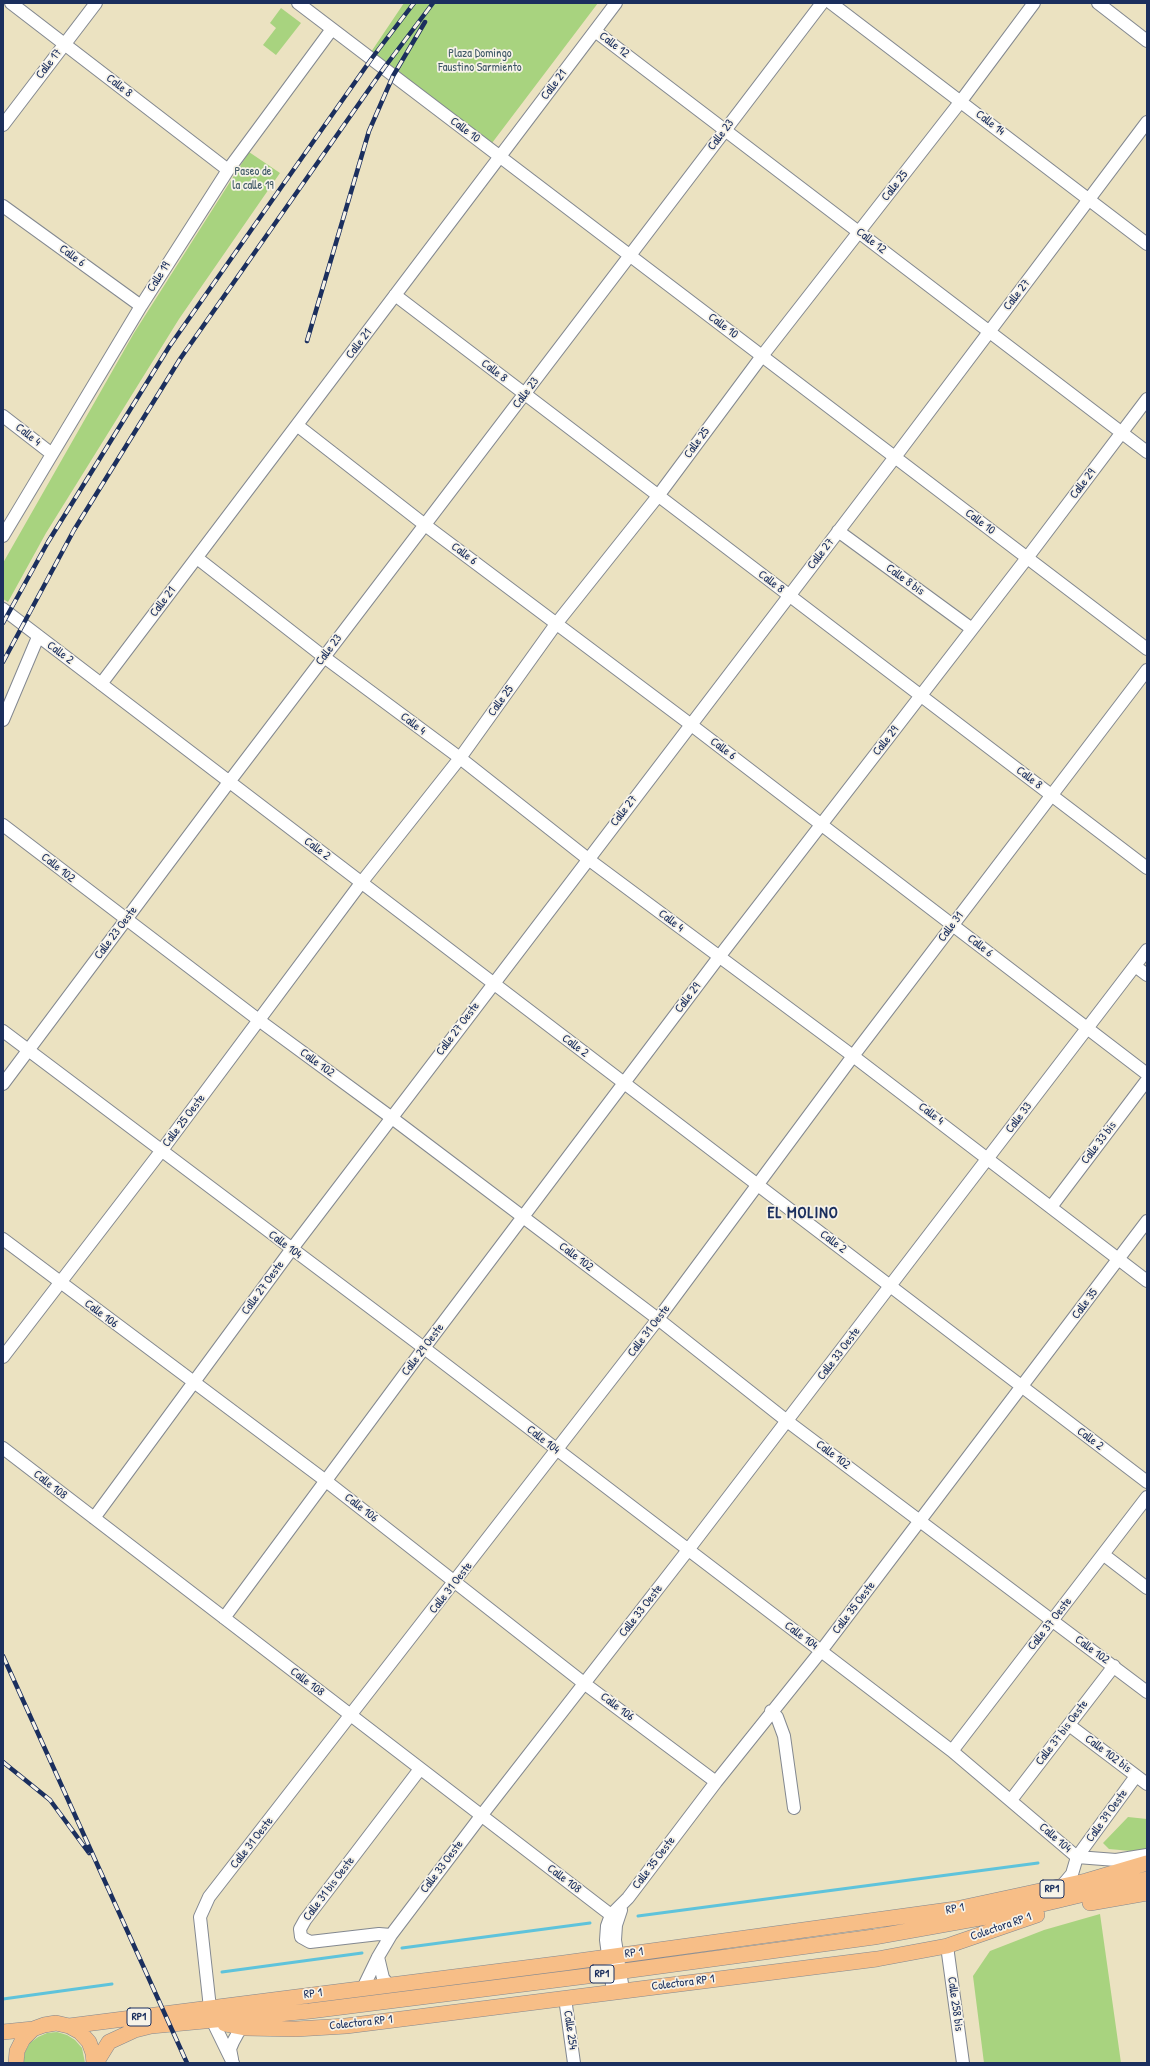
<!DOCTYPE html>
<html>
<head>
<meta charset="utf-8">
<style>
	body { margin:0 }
	#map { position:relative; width:1150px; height:2066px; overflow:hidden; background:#ebe2c1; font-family:"Patrick Hand",sans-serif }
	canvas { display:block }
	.frame { position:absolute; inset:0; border:4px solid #1b2f5e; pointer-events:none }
</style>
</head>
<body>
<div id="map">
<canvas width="1150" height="2066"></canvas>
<div class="frame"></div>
</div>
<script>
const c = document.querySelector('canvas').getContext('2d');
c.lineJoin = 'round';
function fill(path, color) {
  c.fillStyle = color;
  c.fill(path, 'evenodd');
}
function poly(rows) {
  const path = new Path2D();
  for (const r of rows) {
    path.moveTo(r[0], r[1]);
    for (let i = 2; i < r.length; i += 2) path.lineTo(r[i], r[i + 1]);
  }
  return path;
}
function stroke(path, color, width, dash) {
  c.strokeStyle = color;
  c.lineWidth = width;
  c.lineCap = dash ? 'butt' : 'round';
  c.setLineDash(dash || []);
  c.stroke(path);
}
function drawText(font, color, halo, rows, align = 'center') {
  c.font = font + ' "Patrick Hand",sans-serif';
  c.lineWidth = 3.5;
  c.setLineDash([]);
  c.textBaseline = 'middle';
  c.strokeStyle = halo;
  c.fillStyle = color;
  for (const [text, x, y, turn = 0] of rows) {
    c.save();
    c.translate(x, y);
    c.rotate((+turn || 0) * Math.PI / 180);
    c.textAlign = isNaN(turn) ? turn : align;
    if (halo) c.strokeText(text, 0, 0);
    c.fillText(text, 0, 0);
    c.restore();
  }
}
const green = poly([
	[404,3,598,3,492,143,371,52],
	[281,8,301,23,276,55,263,45,276,28,270,23],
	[249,152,280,173,179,319,46,533,8,602,3,599,3,563,134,333],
	[1128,1817,1147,1819,1147,1849,1131,1851,1109,1849,1103,1843],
	[1100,1914,1121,2063,984,2063,973,1976,990,1951,1044,1930],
	[57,2032,67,2035,75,2040,82,2048,85,2063,23,2063,25,2052,30,2043,38,2037,47,2033]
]);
const stream = poly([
	[638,1916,1038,1863],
	[402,1948,590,1923],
	[222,1972,362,1953],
	[3,1999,112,1984]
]);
const minor = poly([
	[11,3,228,170],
	[298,3,1147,649],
	[831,3,1147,244],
	[1098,3,1147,41],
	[595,31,1147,452],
	[3,125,96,3],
	[3,206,141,306],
	[395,295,1147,868],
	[3,416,52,454],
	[298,426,425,525,690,724,1147,1074],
	[838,531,972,629],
	[3,536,141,306,228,170,332,29],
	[197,558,324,657,460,758,588,859,853,1056,1147,1281],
	[3,609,1147,1482],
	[101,684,616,3],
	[3,720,38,637],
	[3,825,260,1021,392,1118,658,1319,787,1421,1147,1692],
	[1135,966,1147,975],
	[3,1031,424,1348,952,1751,1077,1857,1116,1860,1147,1855],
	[3,1084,229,782,822,3],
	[1051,1207,1147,1080],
	[3,1239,326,1481,585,1684,716,1782],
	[3,1357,162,1150,361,883,460,758,556,624,658,496,762,356,961,101,1034,3],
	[3,1448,611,1915],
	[94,1518,291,1250,895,457,1147,122],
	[1104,1555,1147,1588],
	[224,1618,424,1348,719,957,1027,558,1147,399],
	[771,1711,777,1717,784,1736,794,1808],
	[1069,1725,1147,1784],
	[952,1751,1147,1497],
	[1011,1800,1114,1666],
	[1061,1887,1072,1874,1077,1857,1136,1776],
	[621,1910,616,1925,615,1940,623,1990],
	[391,1935,379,1934,310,1942,301,1937,300,1929,305,1920,420,1769],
	[947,1946,963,2063],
	[378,1957,383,1978,388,1984],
	[363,1988,378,1957,391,1935,481,1816,688,1550,1147,950],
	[613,1992,606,1940,607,1926,611,1915,628,1898,716,1782,821,1651,1147,1221],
	[565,1998,574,2063],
	[210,2008,200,1917,209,1897,658,1319,853,1056,1147,670],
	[212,2020,233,2063],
	[232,2059,230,2049,233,2042,239,2031,245,2028]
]);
const major = poly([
	[1090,1903,1147,1893],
	[225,2024,245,2028,296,2029,346,2026,877,1959,947,1946,1037,1915],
	[69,2026,564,1963,956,1909,1086,1881,1147,1863],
	[3,2032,33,2029],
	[16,2063,17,2051,23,2039,33,2029,44,2025,56,2023,69,2026,80,2032,89,2042,93,2053,94,2063],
	[96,2063,109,2042,135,2030,151,2026,310,2011,587,1976,874,1937,997,1915,1147,1879]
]);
const rail = poly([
	[307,341,369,131,393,76,425,22],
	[3,623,48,542,169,347,372,58,414,3],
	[3,662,74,530,180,359,384,68,433,3],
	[3,1656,187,2063],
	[3,1762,50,1800,89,1853]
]);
const shields = [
	[1052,1889,24],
	[602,1974,24],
	[139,2017,24]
];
const shieldNames = [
	["RP1",1052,1889],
	["RP1",602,1974],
	["RP1",139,2017]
];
const streetNames = [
	["Calle 12",614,45,37],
	["Calle 17",49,64,-53],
	["Calle 21",554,85,-53],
	["Calle 8",119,86,38],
	["Calle 14",990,123,38],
	["Calle 10",465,130,37],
	["Calle 23",721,135,-53],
	["Calle 25",895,186,-52],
	["Calle 12",871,241,37],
	["Calle 6",72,256,36],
	["Calle 19",159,277,-58],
	["Calle 27",1017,295,-53],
	["Calle 10",723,326,37],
	["Calle 21",359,344,-53],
	["Calle 8",494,371,37],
	["Calle 23",526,393,-53],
	["Calle 4",28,435,38],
	["Calle 25",697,443,-54],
	["Calle 29",1083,484,-53],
	["Calle 10",980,522,37],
	["Calle 6",464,554,37],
	["Calle 27",821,554,-53],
	["Calle 8 bis",905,580,36],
	["Calle 8",771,582,37],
	["Calle 21",163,602,-53],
	["Calle 23",329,650,-53],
	["Calle 2",60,653,37],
	["Calle 25",501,701,-54],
	["Calle 4",413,724,37],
	["Calle 29",886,741,-52],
	["Calle 6",723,749,37],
	["Calle 8",1029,778,37],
	["Calle 27",624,811,-53],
	["Calle 2",317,849,37],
	["Calle 102",58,868,38],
	["Calle 4",671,921,37],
	["Calle 31",951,927,-53],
	["Calle 23 Oeste",116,933,-53],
	["Calle 6",980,946,38],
	["Calle 29",688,998,-53],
	["Calle 27 Oeste",458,1029,-53],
	["Calle 2",575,1046,37],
	["Calle 102",317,1063,36],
	["Calle 4",931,1114,37],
	["Calle 33",1019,1118,-53],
	["Calle 25 Oeste",184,1121,-53],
	["Calle 33 bis",1099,1143,-53],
	["Calle 2",833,1242,37],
	["Calle 104",285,1245,37],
	["Calle 102",576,1257,37],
	["Calle 27 Oeste",263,1288,-54],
	["Calle 35",1085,1304,-53],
	["Calle 106",101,1314,37],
	["Calle 31 Oeste",649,1331,-53],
	["Calle 29 Oeste",423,1350,-53],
	["Calle 33 Oeste",839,1354,-53],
	["Calle 2",1090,1439,37],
	["Calle 104",543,1440,38],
	["Calle 102",833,1455,37],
	["Calle 108",50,1485,38],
	["Calle 106",361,1508,38],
	["Calle 31 Oeste",451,1588,-52],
	["Calle 35 Oeste",854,1608,-53],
	["Calle 33 Oeste",641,1611,-52],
	["Calle 37 Oeste",1050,1624,-52],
	["Calle 104",801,1636,37],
	["Calle 102",1092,1650,36],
	["Calle 108",307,1682,37],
	["Calle 106",617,1707,37],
	["Calle 37 bis Oeste",1062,1733,-53],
	["Calle 102 bis",1108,1754,37],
	["Calle 39 Oeste",1107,1816,-54],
	["Calle 104",1055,1838,41],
	["Calle 31 Oeste",252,1843,-52],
	["Calle 35 Oeste",654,1863,-53],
	["Calle 33 Oeste",442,1867,-53],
	["Calle 108",564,1879,37],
	["Calle 31 bis Oeste",329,1889,-53],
	["RP 1",955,1909,-10],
	["Colectora RP 1",1001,1927,-19],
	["RP 1",634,1953,-8],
	["Colectora RP 1",683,1983,-7],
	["RP 1",313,1994,-7],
	["Calle 258 bis",955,2004,82],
	["Colectora RP 1",361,2023,-6],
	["Calle 254",570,2030,82]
];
const parkNames = [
	["Plaza Domingo",480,54],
	["Faustino Sarmiento",480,68],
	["Paseo de",253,172],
	["la calle 19",253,186]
];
const districtNames = [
	["EL MOLINO",803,1214]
];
fill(green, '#a8d37f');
stroke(stream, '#5ec3db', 3);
stroke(minor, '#838890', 14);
stroke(major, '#838890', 16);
stroke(minor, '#fff', 12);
stroke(major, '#f7be87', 15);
stroke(rail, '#1b2f5e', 4.5);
stroke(rail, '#f7f3e8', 3, [9]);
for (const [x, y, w] of shields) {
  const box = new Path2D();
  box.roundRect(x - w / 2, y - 9, w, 18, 3);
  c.fillStyle = '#f7f3e8';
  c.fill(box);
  stroke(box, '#1b2f5e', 1);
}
drawText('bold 11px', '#1b2f5e', null, shieldNames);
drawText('12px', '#1b2f5e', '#f7f3e8', streetNames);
drawText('12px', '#3e5866', '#f7f3e8', parkNames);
c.letterSpacing = '1px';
drawText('bold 16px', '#1b2f5e', '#f7f3e8', districtNames);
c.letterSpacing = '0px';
</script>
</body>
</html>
